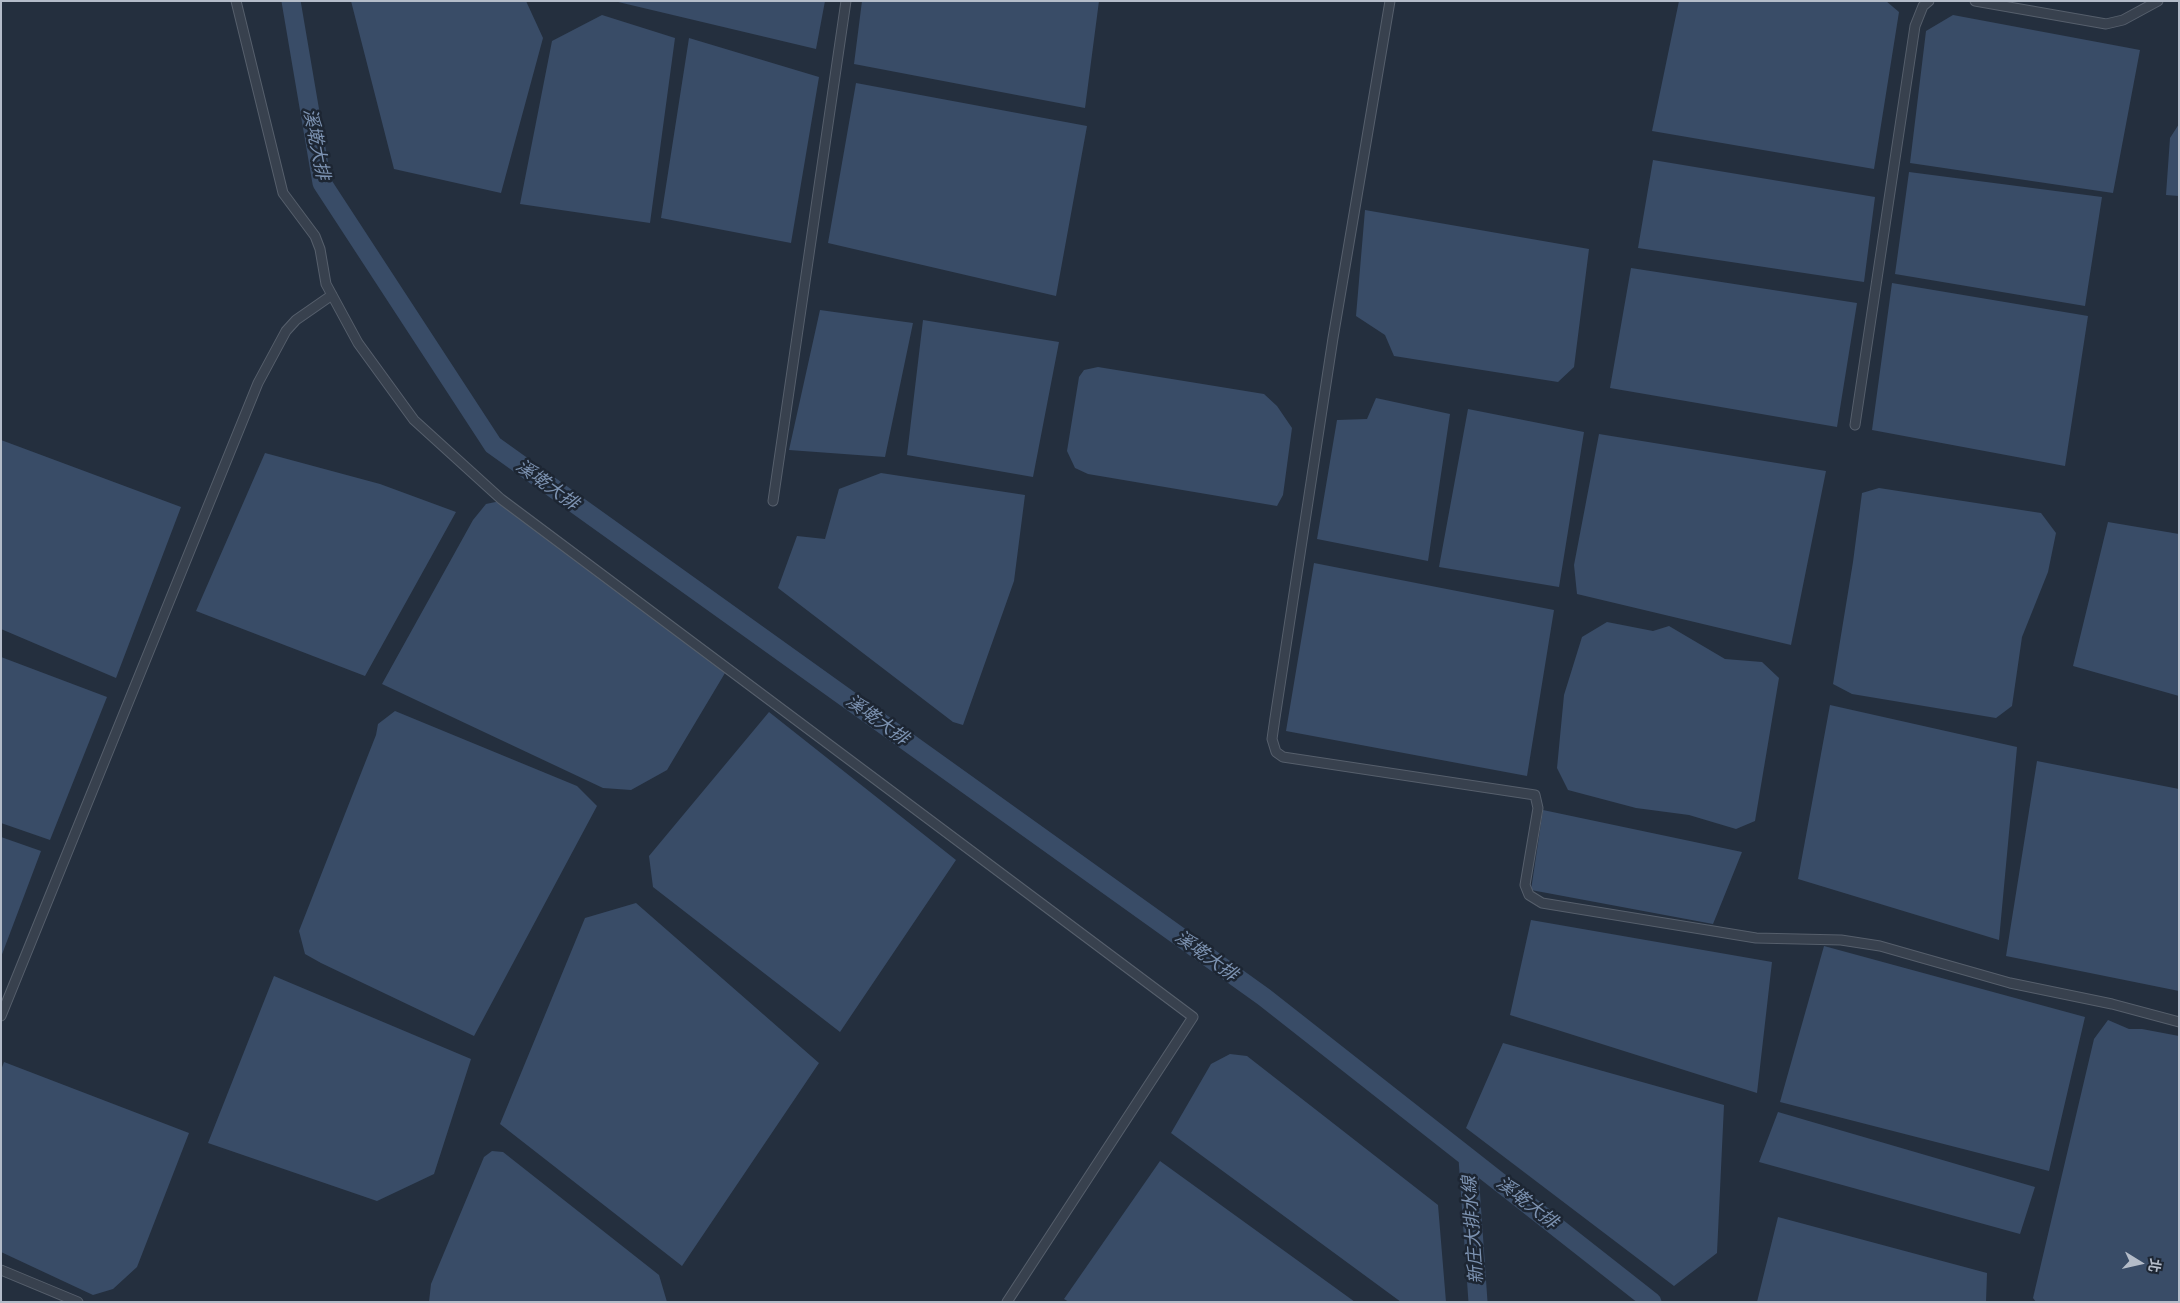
<!DOCTYPE html>
<html>
<head>
<meta charset="utf-8">
<style>
	body { margin:0 }
	#map { position:relative; width:2180px; height:1303px; overflow:hidden; background:#242f3e; font-family:Inter,"Noto Sans TC",sans-serif }
	canvas { display:block }
	.frame { position:absolute; inset:0; border:2px solid #b4bcc9; pointer-events:none }
	.north { position:absolute; left:2115px; top:1238px; width:50px; height:50px; -webkit-text-stroke:4px #1d2633; paint-order:stroke; rotate:100deg; font-size:14px; font-weight:700; line-height:20px; text-align:center; color:#b4bcc9 }
	.north::after { content:''; display:block; margin:auto; width:18px; height:22px; background:#b4bcc9; clip-path:polygon(50% 0,100% 100%,50% 72%,0 100%) }
</style>
</head>
<body>
<div id="map">
<canvas width="2180" height="1303"></canvas>
<div class="frame"></div>
<div class="north">北</div>
</div>
<script>
const c = document.querySelector('canvas').getContext('2d');
c.lineJoin = 'round';
function fill(path, color) {
  c.fillStyle = color;
  c.fill(path, 'evenodd');
}
function poly(rows) {
  const path = new Path2D();
  for (const r of rows) {
    path.moveTo(r[0], r[1]);
    for (let i = 2; i < r.length; i += 2) path.lineTo(r[i], r[i + 1]);
  }
  return path;
}
function stroke(path, color, width, dash) {
  c.strokeStyle = color;
  c.lineWidth = width;
  c.lineCap = dash ? 'butt' : 'round';
  c.setLineDash(dash || []);
  c.stroke(path);
}
function drawText(font, color, halo, rows, align = 'center') {
  c.font = font + ' Inter,"Noto Sans TC",sans-serif';
  c.lineWidth = 5;
  c.setLineDash([]);
  c.textBaseline = 'middle';
  c.strokeStyle = halo;
  c.fillStyle = color;
  for (const [text, x, y, turn = 0] of rows) {
    c.save();
    c.translate(x, y);
    c.rotate((+turn || 0) * Math.PI / 180);
    c.textAlign = isNaN(turn) ? turn : align;
    if (halo) c.strokeText(text, 0, 0);
    c.fillText(text, 0, 0);
    c.restore();
  }
}
const water = poly([
	[351,1,526,1,543,38,501,193,394,169],
	[614,1,825,1,816,49],
	[862,1,1099,1,1085,108,854,64],
	[1679,1,1886,1,1899,12,1874,169,1652,131],
	[602,15,675,38,650,223,520,204,552,41],
	[1953,15,2140,50,2113,193,1910,163,1926,31],
	[689,38,819,77,791,243,661,218],
	[856,83,1087,126,1056,296,828,243],
	[2179,124,2179,196,2166,195,2170,138],
	[1653,160,1875,197,1864,282,1638,248],
	[1909,172,2102,197,2085,306,1895,274],
	[1365,210,1589,249,1574,367,1558,382,1394,356,1385,335,1356,316],
	[1631,268,1857,303,1837,427,1610,388],
	[1892,283,2088,316,2065,466,1872,430],
	[820,310,913,323,885,457,789,450],
	[923,320,1059,342,1033,477,907,455],
	[1098,367,1264,394,1277,406,1292,428,1283,495,1277,506,1088,474,1075,468,1067,451,1079,377,1084,370],
	[1376,398,1450,414,1428,561,1317,539,1337,420,1367,419],
	[1468,409,1584,432,1559,587,1439,567],
	[1599,434,1826,471,1791,645,1577,594,1574,565],
	[1,440,181,507,116,678,1,629],
	[265,453,380,484,456,512,365,676,196,611],
	[881,473,1025,495,1014,581,963,725,953,722,778,588,797,536,825,539,839,489],
	[1879,488,2041,513,2056,533,2048,572,2022,637,2012,706,1996,718,1852,694,1833,684,1853,562,1862,493],
	[505,500,725,673,667,770,631,790,603,788,382,684,473,520,486,504],
	[2108,522,2179,534,2179,696,2073,666],
	[1314,563,1554,610,1527,776,1286,731],
	[1607,622,1653,631,1669,626,1725,659,1762,662,1779,678,1755,821,1736,829,1689,815,1636,808,1568,790,1557,768,1564,695,1582,637],
	[1,657,107,697,50,840,1,823],
	[1830,705,2017,747,1999,940,1798,879],
	[395,711,577,786,597,806,474,1036,321,963,305,954,299,931,376,735,378,724],
	[769,712,956,860,840,1032,653,887,649,856],
	[2037,761,2179,789,2179,991,2006,956],
	[1543,810,1742,852,1713,924,1531,890],
	[1,837,41,851,1,957],
	[636,903,819,1063,682,1266,500,1124,585,918],
	[1531,920,1772,962,1757,1093,1510,1015],
	[1824,946,2085,1017,2049,1171,1780,1102],
	[274,976,471,1059,434,1174,377,1201,208,1143],
	[2108,1020,2129,1029,2142,1029,2179,1036,2179,1302,2036,1302,2033,1298,2094,1039],
	[1503,1043,1724,1105,1717,1253,1674,1286,1466,1128],
	[1230,1054,1247,1056,1438,1205,1446,1302,1401,1302,1171,1133,1211,1064],
	[4,1062,189,1133,137,1267,113,1289,93,1295,1,1252,1,1070],
	[1778,1112,2035,1187,2020,1234,1759,1162],
	[492,1151,503,1152,659,1275,667,1302,429,1302,431,1284,484,1157],
	[1160,1161,1355,1302,1069,1302,1064,1299],
	[1778,1217,1987,1273,1986,1302,1757,1302]
]);
const canal = poly([
	[291,1,322,183,493,445,1264,997,1652,1302],
	[1468,1158,1478,1302]
]);
const service = poly([
	[236,1,283,193,315,236,320,249,326,284,358,343,414,420,501,499,1193,1017,1007,1302],
	[1390,1,1333,338,1275,718,1272,739,1276,752,1283,757,1535,795,1538,808,1525,885,1529,895,1542,903,1756,938,1841,940,1880,946,2010,983,2112,1004,2179,1022],
	[1975,1,2106,24,2123,20,2158,1],
	[1855,425,1915,26,1923,6,1929,1],
	[773,501,846,1],
	[1,1016,258,383,286,331,296,320,332,295],
	[1,1270,78,1302]
]);
const waterNames = [
	["溪墘大排",316,144,79],
	["溪墘大排",547,485,36],
	["溪墘大排",877,720,36],
	["溪墘大排",1206,956,36],
	["溪墘大排",1527,1203,38],
	["新庄大排水線",1473,1230,-94]
];
fill(water, '#394c67');
stroke(canal, '#394c67', 19);
stroke(service, '#565f6c', 11);
stroke(service, '#38414e', 9);
drawText('italic 18px', '#7c92b1', '#1d2633', waterNames);
</script>
</body>
</html>
